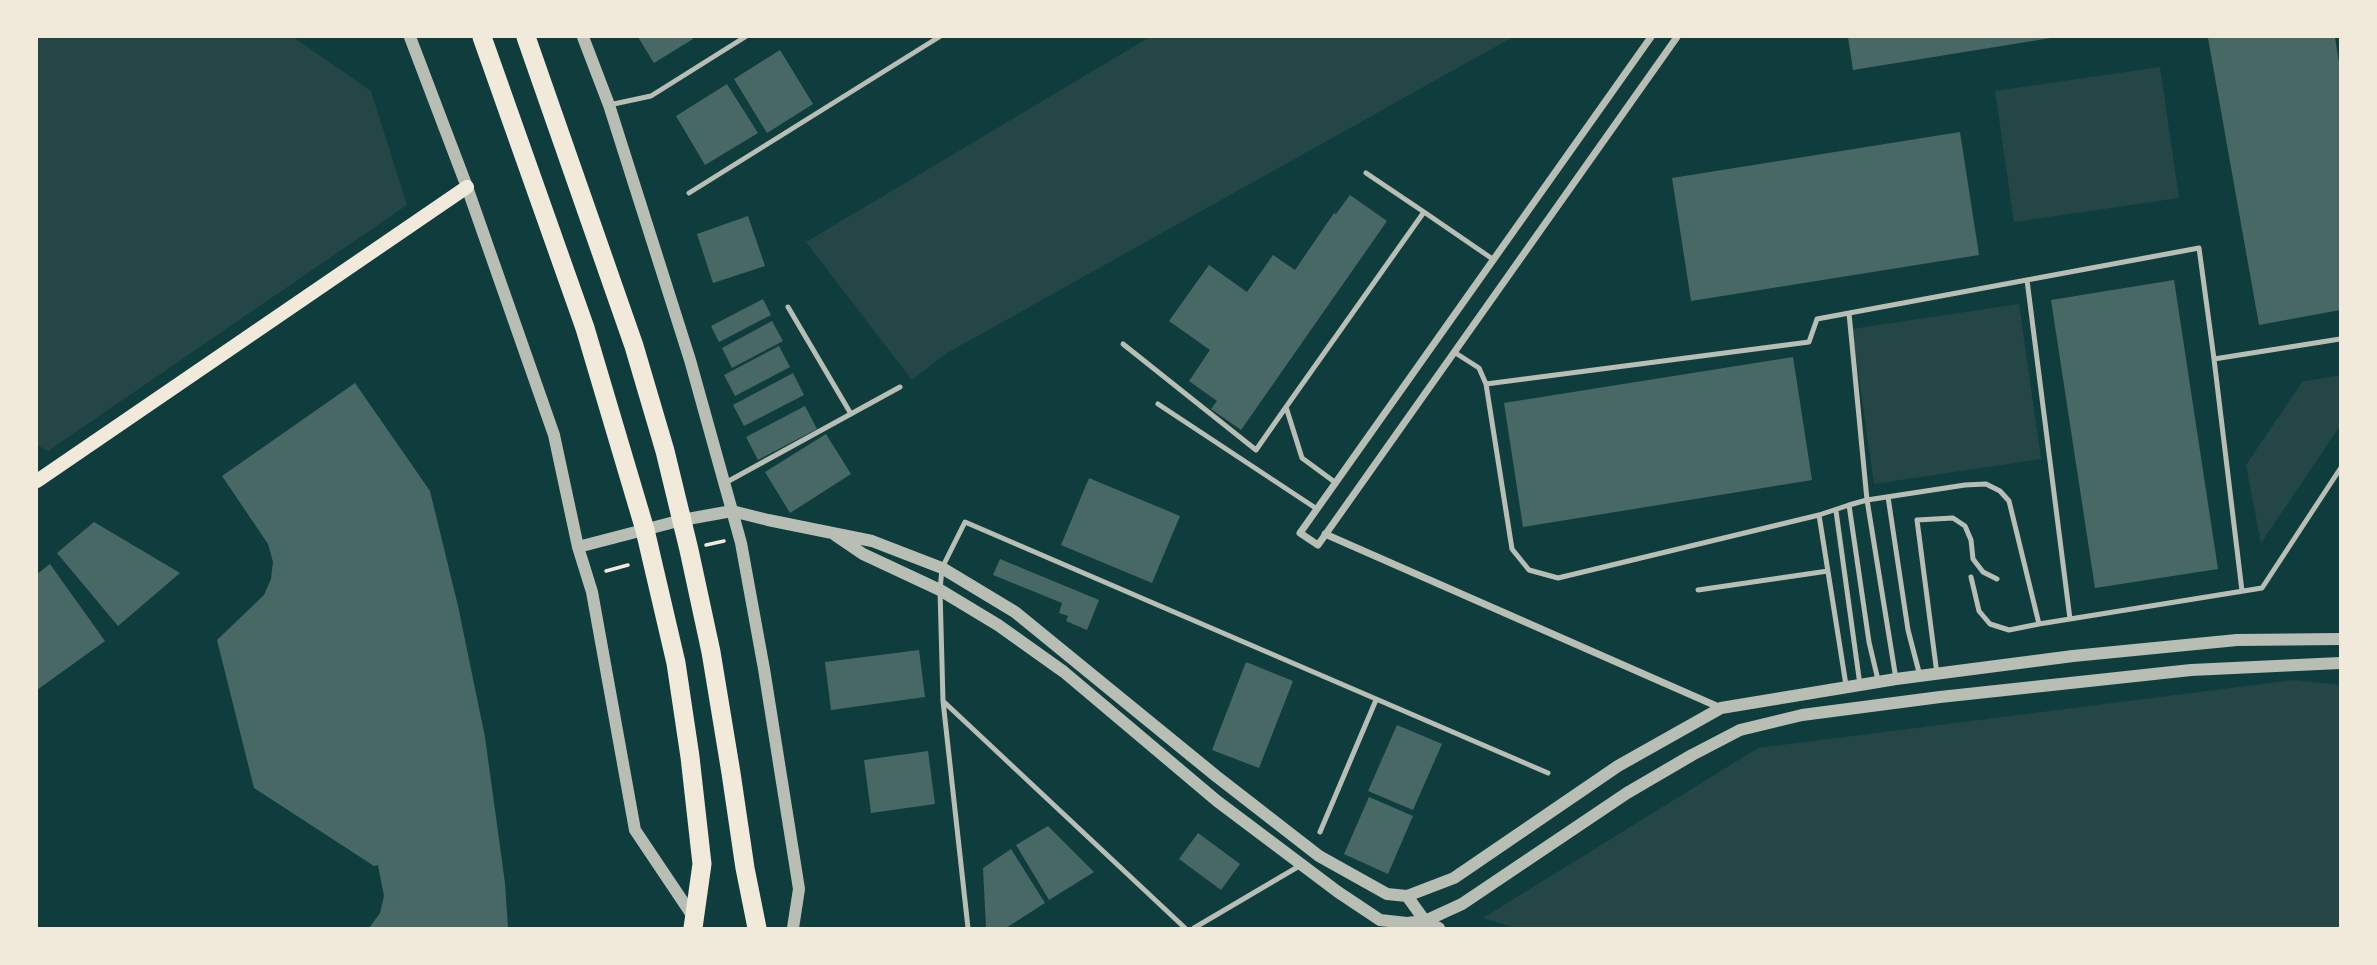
<!DOCTYPE html>
<html>
<head>
<meta charset="utf-8">
<style>
	body { margin:0 }
	#map { position:relative; width:2377px; height:965px; overflow:hidden; background:#0f3d3e; font-family:Overpass,sans-serif }
	canvas { display:block }
	.frame { position:absolute; inset:0; border:38px solid #f1e9da; pointer-events:none }
</style>
</head>
<body>
<div id="map">
<canvas width="2377" height="965"></canvas>
<div class="frame"></div>
</div>
<script>
const c = document.querySelector('canvas').getContext('2d');
c.lineJoin = 'round';
function fill(path, color) {
  c.fillStyle = color;
  c.fill(path, 'evenodd');
}
function poly(rows) {
  const path = new Path2D();
  for (const r of rows) {
    path.moveTo(r[0], r[1]);
    for (let i = 2; i < r.length; i += 2) path.lineTo(r[i], r[i + 1]);
  }
  return path;
}
function stroke(path, color, width, dash) {
  c.strokeStyle = color;
  c.lineWidth = width;
  c.lineCap = dash ? 'butt' : 'round';
  c.setLineDash(dash || []);
  c.stroke(path);
}
const green = poly([
	[37,37,293,37,371,91,407,205,48,451,37,445],
	[1150,37,1513,37,947,353,912,380,806,242],
	[2160,67,2179,198,2014,222,1995,91],
	[2019,304,2041,459,1874,484,1852,329],
	[2340,375,2340,426,2261,543,2246,465,2302,382],
	[2294,680,2340,685,2340,928,1515,928,1483,918,1758,748]
]);
const building = poly([
	[638,37,691,37,693,39,654,63],
	[1848,37,2051,37,2051,38,1853,70],
	[2215,37,2335,37,2340,69,2340,310,2259,325,2208,38],
	[780,50,813,104,767,133,734,79],
	[727,84,758,133,705,165,676,116],
	[1960,132,1979,255,1691,301,1672,178],
	[1350,195,1387,221,1241,430,1211,409,1217,401,1189,381,1210,350,1169,321,1209,265,1247,292,1273,255,1295,270,1334,213,1336,214],
	[748,216,765,266,713,283,697,234],
	[2174,280,2218,569,2095,588,2051,300],
	[763,299,771,315,719,342,711,326],
	[772,321,783,341,732,368,722,348],
	[779,346,790,367,735,396,724,375],
	[1793,357,1812,480,1523,527,1504,403],
	[793,373,804,395,744,426,733,405],
	[355,383,430,491,458,606,485,737,505,883,508,928,369,928,380,913,384,896,378,865,374,866,254,788,217,640,264,595,271,579,273,562,268,544,222,476],
	[805,406,817,429,758,460,746,437],
	[826,434,851,474,790,513,765,472],
	[1089,478,1180,516,1152,583,1061,545],
	[94,522,180,573,118,626,57,553],
	[1000,559,1099,600,1087,630,1066,621,1068,616,1059,613,1062,603,993,575],
	[50,564,105,641,37,690,37,574],
	[919,650,925,697,831,710,825,662],
	[1246,662,1293,681,1259,768,1212,750],
	[1397,725,1442,744,1413,810,1368,791],
	[928,751,935,804,871,813,864,760],
	[1369,797,1413,816,1388,874,1344,854],
	[1048,826,1094,872,1049,900,1016,845],
	[1198,833,1240,864,1221,890,1179,859],
	[1011,849,1045,903,1006,928,986,928,983,868]
]);
const path = poly([
	[706,545,724,541],
	[606,571,628,565]
]);
const service = poly([
	[609,105,651,96,745,37],
	[1366,173,1424,212],
	[689,193,939,37],
	[2027,280,2070,619],
	[788,307,851,414],
	[1849,313,1867,500,1896,679],
	[1123,344,1256,450,1286,407],
	[1454,352,1479,368,1486,384,1512,549,1529,570,1558,578,1819,515,1849,505],
	[1486,384,1809,342,1817,319,2199,248,2214,359],
	[1158,404,1317,509],
	[725,483,900,387],
	[1336,483,1302,458,1286,407,1424,212,1494,260],
	[1888,497,1908,630,1920,676],
	[1836,511,1860,685],
	[1819,515,1846,685],
	[1971,577,1979,611,1990,624,2009,630,2039,624],
	[1698,590,1828,571],
	[2242,591,2214,359,2340,339],
	[1937,674,1917,520,1953,518,1965,526,1971,540,1973,559,1983,572,1997,579],
	[1878,680,1869,642,1849,505,1867,500,1965,485,1986,484,2000,491,2009,501,2039,624,2262,588,2340,469],
	[943,701,1185,928],
	[1320,832,1376,700],
	[968,928,943,701,940,590,942,568,965,522,1548,773],
	[1194,928,1301,865]
]);
const minor = poly([
	[1651,37,1300,533,1318,545,1677,37],
	[1325,534,1721,708]
]);
const tertiary = poly([
	[410,37,467,187,554,435,578,547,592,592,635,830,694,918],
	[583,37,609,105,690,360,741,543,764,669,799,889,793,928],
	[835,535,863,554,940,590,998,625,1064,672,1217,801,1338,892,1380,920,1407,923,1425,921,1462,904,1627,793,1692,755,1740,730,1802,715,1940,697,2191,670,2340,663],
	[578,547,682,520,732,511,768,520,872,541,942,568,1015,612,1216,776,1319,856,1387,894,1407,896,1425,921,1439,928],
	[1407,896,1454,878,1618,766,1721,708,1896,679,2073,656,2237,640,2340,639]
]);
const secondary = poly([
	[37,481,467,187]
]);
const trunk = poly([
	[482,37,585,328,645,530,676,663,690,757,702,864,693,928],
	[526,37,634,346,665,451,689,550,711,652,731,773,745,868,757,928]
]);
fill(green, '#244646');
fill(building, '#486865');
stroke(path, '#f1e9da', 3.5);
stroke(service, '#b8beb3', 5);
stroke(minor, '#b8beb3', 7);
stroke(tertiary, '#b8beb3', 12);
stroke(secondary, '#f1e9da', 14);
stroke(trunk, '#f1e9da', 19);
</script>
</body>
</html>
